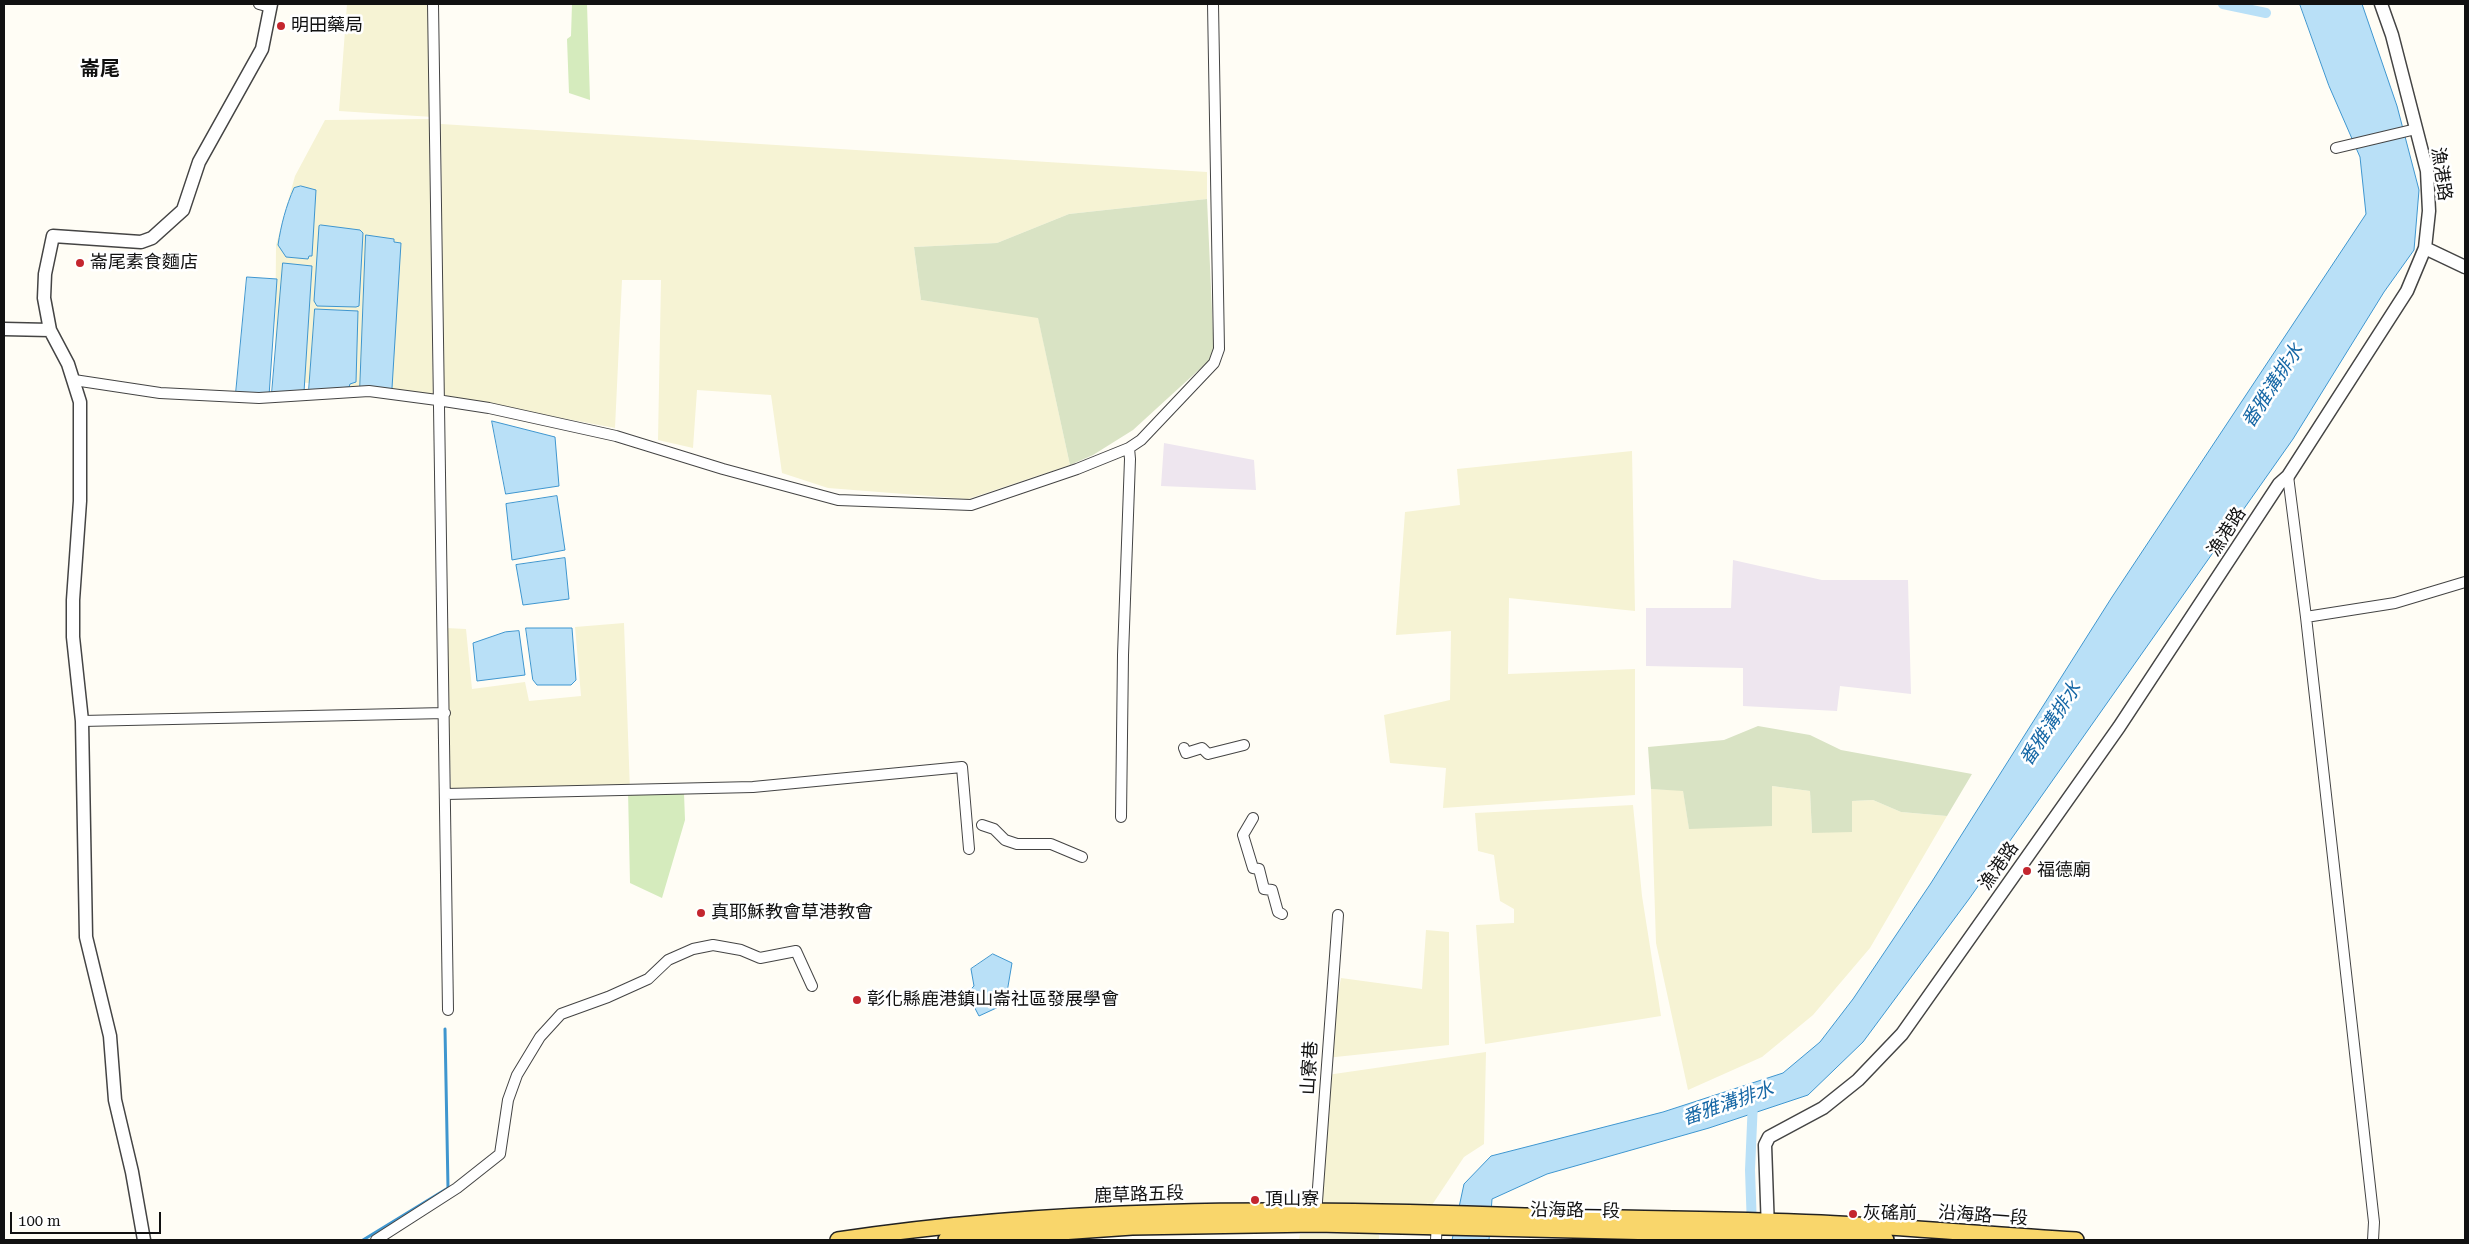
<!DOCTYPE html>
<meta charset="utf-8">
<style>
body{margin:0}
#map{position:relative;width:2469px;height:1244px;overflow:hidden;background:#fffdf5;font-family:"Roboto Serif",serif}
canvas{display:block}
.frame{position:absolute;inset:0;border:5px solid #111;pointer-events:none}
.scale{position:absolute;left:10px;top:1212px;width:151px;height:22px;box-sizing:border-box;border:2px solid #111;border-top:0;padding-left:6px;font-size:15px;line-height:18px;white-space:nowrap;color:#111;-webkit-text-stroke:4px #fff;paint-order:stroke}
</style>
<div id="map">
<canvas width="2469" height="1244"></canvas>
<div class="frame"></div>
<div class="scale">100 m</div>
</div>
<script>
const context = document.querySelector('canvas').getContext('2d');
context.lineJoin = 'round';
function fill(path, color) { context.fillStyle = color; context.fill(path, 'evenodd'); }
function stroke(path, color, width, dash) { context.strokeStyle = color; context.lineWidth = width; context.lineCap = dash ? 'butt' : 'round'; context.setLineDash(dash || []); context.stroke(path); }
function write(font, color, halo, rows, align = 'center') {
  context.font = font + ' "Roboto Serif","Noto Sans TC",serif'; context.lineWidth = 5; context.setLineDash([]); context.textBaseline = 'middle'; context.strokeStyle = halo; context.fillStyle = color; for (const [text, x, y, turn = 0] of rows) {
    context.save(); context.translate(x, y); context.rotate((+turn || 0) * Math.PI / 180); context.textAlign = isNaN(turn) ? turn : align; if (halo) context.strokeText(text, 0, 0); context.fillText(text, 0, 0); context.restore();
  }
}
fill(new Path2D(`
 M1164 443 1254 460 1256 490 1161 486Z
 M1733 560 1822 580H1908L1911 694 1840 686 1837 711 1743 706V668L1646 666V608H1731Z`), '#eee6ef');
fill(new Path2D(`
 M347 4H431L433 117 339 111Z
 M429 119 433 394 275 380 276 245 295 176 325 120Z
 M441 124 1207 172V199L1069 214 997 243 914 247 921 300 1038 317 1070 465 968 499 828 488 782 473 771 395 697 390 693 448 658 440 661 280H622L615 428 444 396Z
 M1632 451 1635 611 1509 598 1508 674 1635 669V795L1443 808 1446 768 1390 763 1384 715 1450 700 1451 631 1396 635 1405 512 1460 505 1457 469Z
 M624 623 630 791 451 792 446 628 466 629 472 689 525 682 529 701 581 696 575 627Z
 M1772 786 1810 791 1812 833 1852 801 1873 800 1901 812 1947 816 1870 948 1813 1015 1762 1057 1688 1090 1656 943 1651 789 1683 790 1689 828Z
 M1633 805 1642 896 1661 1016 1485 1044 1476 925 1514 923V909L1500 901 1494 855 1478 851 1475 813Z
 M1426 930 1449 932V1045L1326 1058 1341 978 1422 989Z
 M1486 1052 1484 1144 1464 1157 1430 1208H1327L1322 1200 1327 1075Z
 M1374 1233 1379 1235V1240H1299L1300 1234Z`), '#f6f3d4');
fill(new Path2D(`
 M572 4H587L590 100 569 93 567 39 571 36Z
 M628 790 684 793 685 820 662 898 630 883Z`), '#d5ebbd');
fill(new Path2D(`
 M1207 199 1214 356 1133 430 1093 455 1070 465 1038 318 921 300 914 247 997 243 1069 214Z
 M1758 726 1810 735 1841 750 1972 774 1947 816 1901 812 1873 800 1852 801V832L1812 833 1810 791 1772 786V826L1689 829 1683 791 1651 789 1648 747 1724 740Z`), '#d9e3c4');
const water = new Path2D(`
 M2300 4H2362L2397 106 2419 190 2414 250 2384 292 2293 439 1969 899 1863 1042 1808 1095 1709 1128 1547 1174 1492 1199 1489 1240H1452L1464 1184 1491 1156 1663 1112 1783 1073 1820 1042 1853 999 1931 883 2112 597 2366 214 2360 157 2329 86Z
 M301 186 316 190 312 256H309L308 259 286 257 278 245C281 225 286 206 294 188Z
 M321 225 360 230 363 233 359 306 356 307 317 306 314 301 319 226Z
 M366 235 394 239V242L401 243 392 388 390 391H360Z
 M283 263 312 266 304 392 272 393Z
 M247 277 277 279 269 396 241 397 236 392Z
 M315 309 358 311 356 382 350 384 349 387 311 391 309 389Z
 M492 421 555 437 559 486 506 494Z
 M557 496 565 550 512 560 506 504Z
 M565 558 569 599 523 605 516 565Z
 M526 628H572L576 680 571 685H537L533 680Z
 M519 631 525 675 477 681 473 643 505 632Z
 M993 954 1012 963 1005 1004 979 1016 967 993 974 986 971 969Z`);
fill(water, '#b9e0f7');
stroke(water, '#3f96cf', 1);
stroke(new Path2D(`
 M363 1240 448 1188 445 1029`), '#3f96cf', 3);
stroke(new Path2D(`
 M2223 4 2266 13
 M1752 1227 1750 1170 1753 1101`), '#b9e0f7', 10);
const minor = new Path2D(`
 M259 4 270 7
 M433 4 448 1010
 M2336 148 2416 129
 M74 380 160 393 259 398 369 391 437 400 489 408 616 436 723 469 838 500 971 505 1077 469 1129 448 1141 440 1214 363 1219 349 1213 4
 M2288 476 2306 617 2374 1222 2373 1240
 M2306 617 2395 603 2465 582
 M82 721 445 713
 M1184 748 1186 753 1202 748 1208 754 1244 745
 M446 794 753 787 962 767 969 849
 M1121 817 1123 655 1130 459 1129 448
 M1253 818 1243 835 1253 868 1259 869 1264 889 1272 890 1278 912 1282 914
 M982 825 994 829 1005 840 1017 844H1051L1082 857
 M1316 1215 1338 915
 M376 1240 457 1188 500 1154 508 1100 517 1075 540 1037 561 1014 608 997 648 979 668 960 693 949 713 945 741 950 760 958 796 951 812 986
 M1436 1240 1437 1222`);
const tertiary = new Path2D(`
 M2425 248 2465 267
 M4 329 50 330
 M1768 1230 1765 1145 1769 1137 1823 1108 1858 1080 1902 1034 2119 727 2279 484 2288 476 2407 291 2425 248 2429 211 2427 171 2392 35 2381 4
 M144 1240 132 1172 115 1100 110 1036 86 937 82 721 73 637V600L80 501V402L68 364 50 330 44 298 45 274 53 236 141 242 152 238 183 210 199 162 262 49 271 4`);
const primary = new Path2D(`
 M838 1240C1055 1207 1278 1208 1497 1215 1605 1219 1713 1218 1821 1223 1906 1227 1991 1235 2076 1240
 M946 1240 1132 1227 1316 1224 1746 1234 1886 1240`);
stroke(minor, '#444', 12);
stroke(tertiary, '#444', 15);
stroke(primary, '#222', 18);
stroke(minor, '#fff', 10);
stroke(tertiary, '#fff', 12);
stroke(primary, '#f9d66b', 15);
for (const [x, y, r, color] of [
 [281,26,5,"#c4262e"],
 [80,263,5,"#c4262e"],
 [2027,871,5,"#c4262e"],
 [701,913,5,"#c4262e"],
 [857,1000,5,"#c4262e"],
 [1255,1200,5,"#c4262e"],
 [1853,1214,5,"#c4262e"]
]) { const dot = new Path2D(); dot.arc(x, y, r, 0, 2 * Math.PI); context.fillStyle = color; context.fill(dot); stroke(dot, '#fff', 2); }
write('18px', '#111', '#fff', [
 ["明田藥局",291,26],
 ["崙尾素食麵店",90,263],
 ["福德廟",2037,871],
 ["真耶穌教會草港教會",711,913],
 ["彰化縣鹿港鎮山崙社區發展學會",867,1000],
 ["頂山寮",1265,1200],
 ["灰磘前",1863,1214]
], 'left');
write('18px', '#111', '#fff', [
 ["漁港路",2441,174,82],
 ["漁港路",2227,532,-57],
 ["漁港路",1999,866,-55],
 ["山寮巷",1310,1068,-87],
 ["鹿草路五段",1139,1195,-2],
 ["沿海路一段",1575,1211,1],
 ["沿海路一段",1983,1216,4]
]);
write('italic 19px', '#1768a6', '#fff', [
 ["番雅溝排水",2273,386,-57],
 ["番雅溝排水",2051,724,-57],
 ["番雅溝排水",1728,1104,-19]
]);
write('bold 20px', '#111', '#fff', [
 ["崙尾",100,69]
]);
</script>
